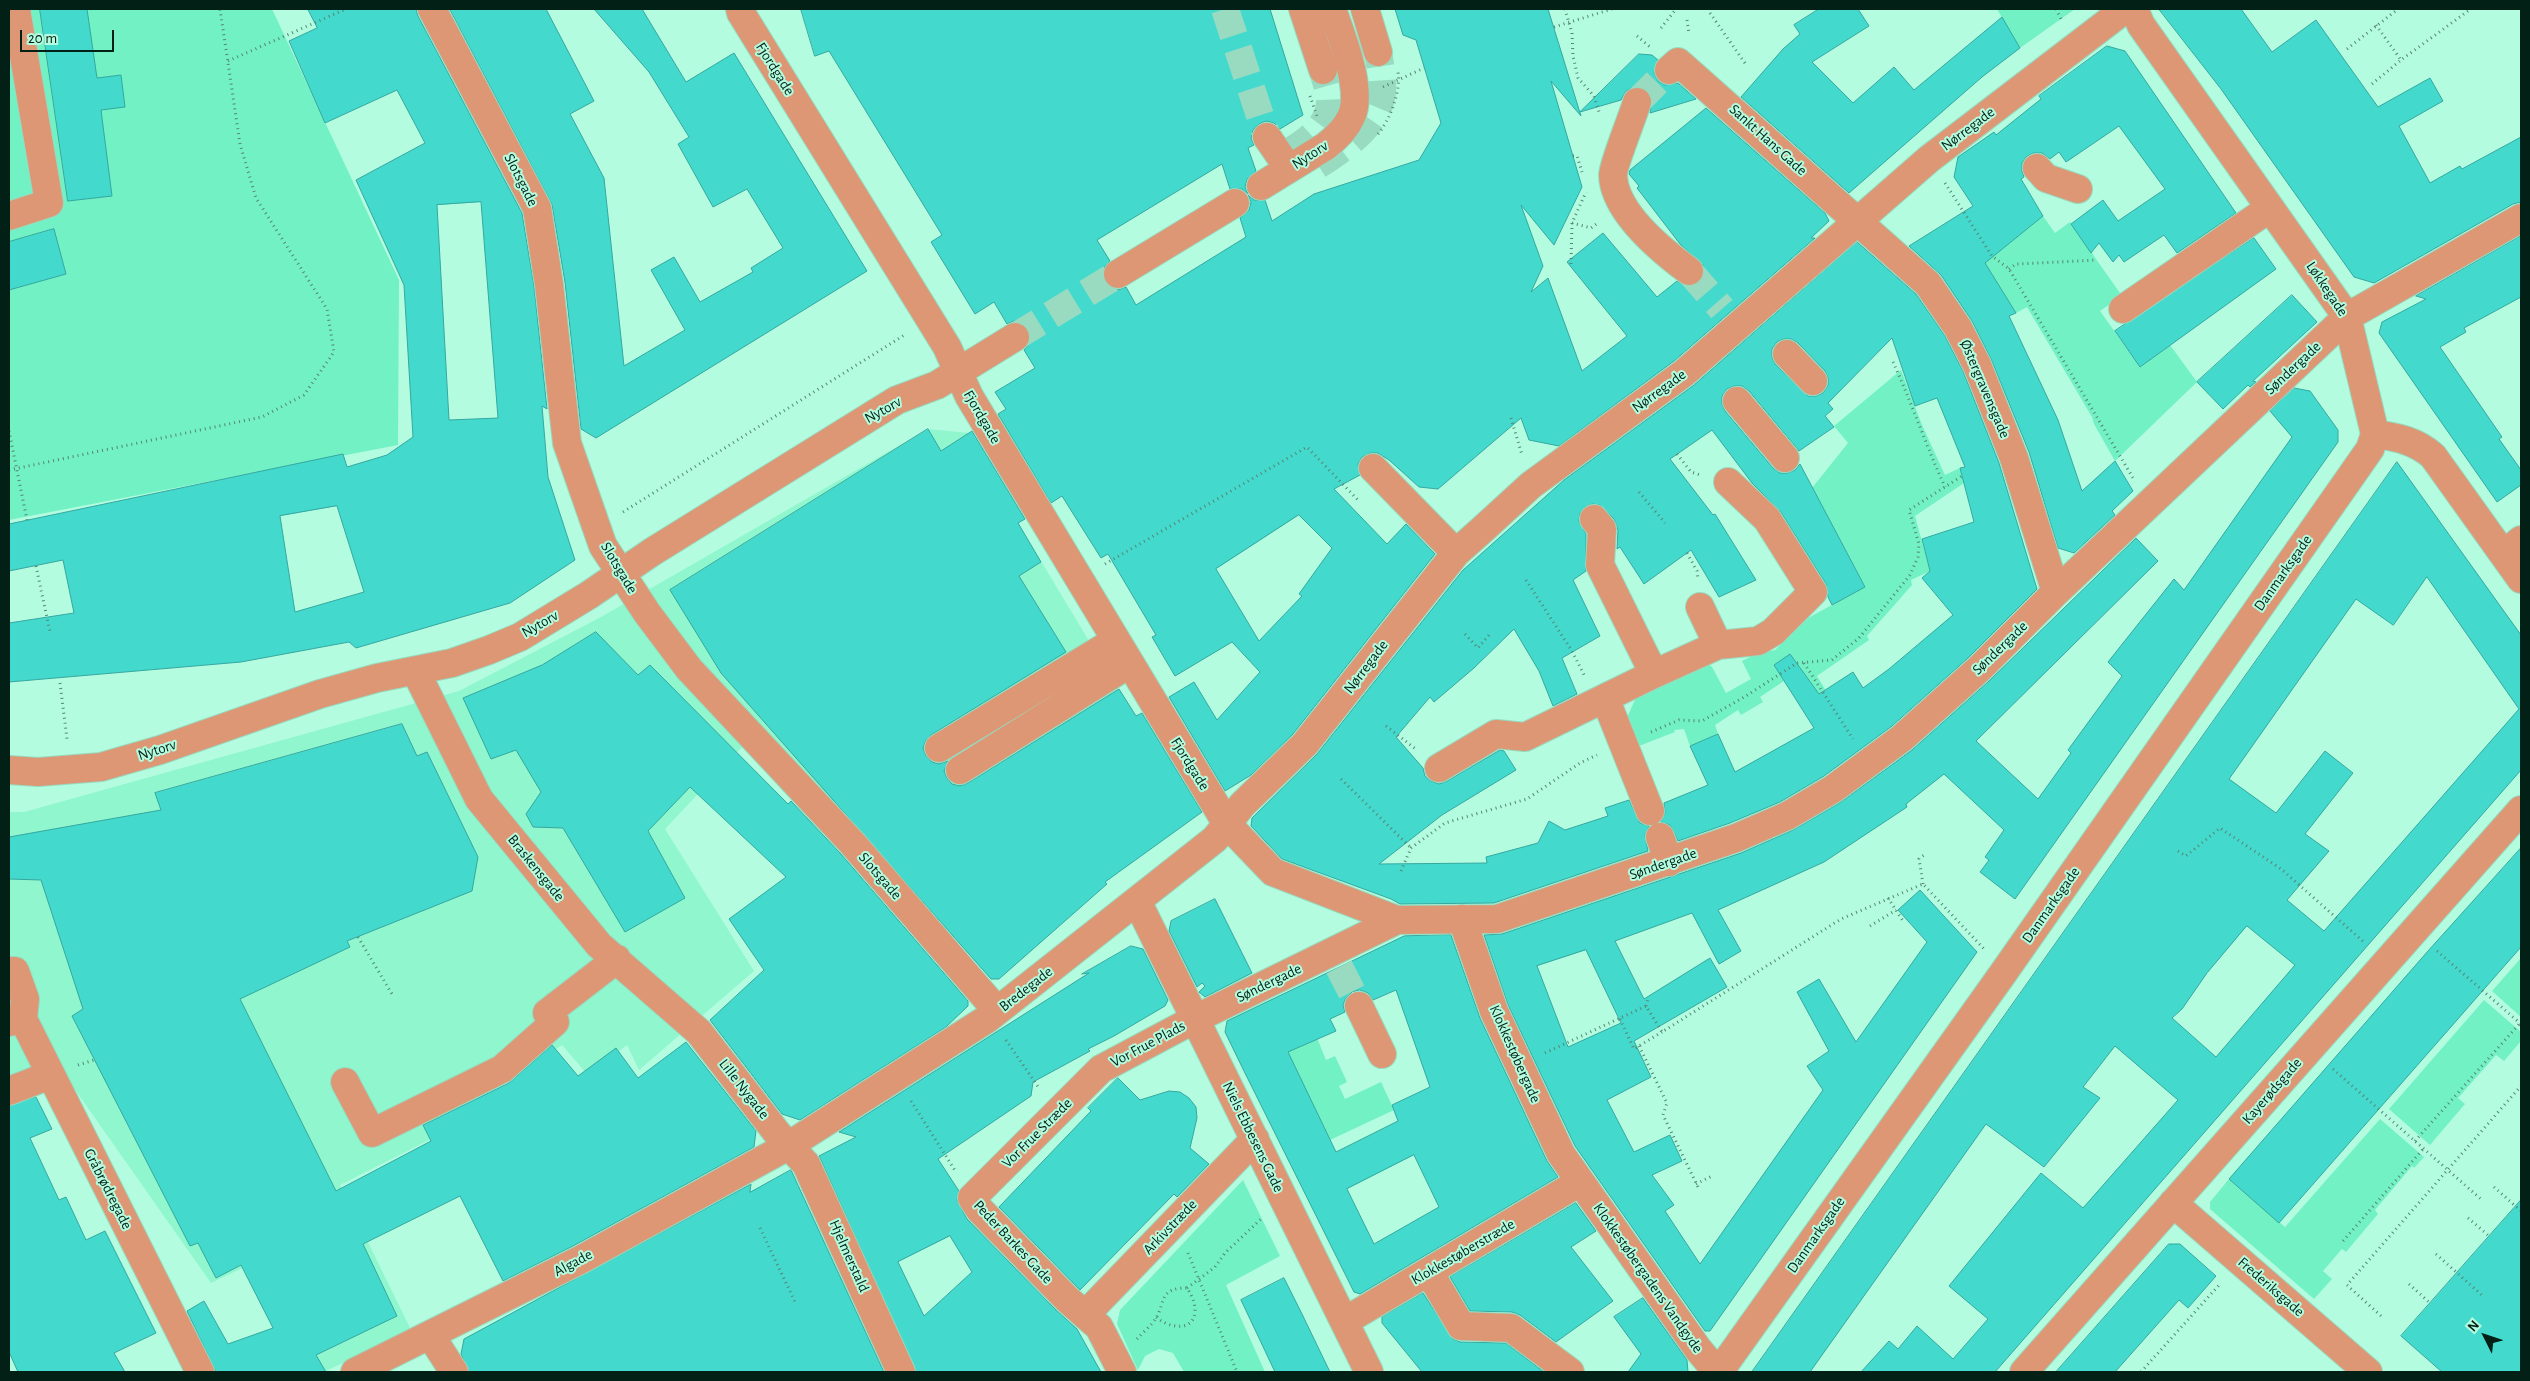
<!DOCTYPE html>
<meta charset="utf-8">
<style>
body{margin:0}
#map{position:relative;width:2530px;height:1381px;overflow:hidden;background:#b4fcdf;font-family:"Alegreya Sans",sans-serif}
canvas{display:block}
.frame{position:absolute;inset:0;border:10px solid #032016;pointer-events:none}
.north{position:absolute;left:2460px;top:1311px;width:50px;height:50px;-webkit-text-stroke:4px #b4fcdf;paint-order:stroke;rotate:311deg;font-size:14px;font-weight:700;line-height:20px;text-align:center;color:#032016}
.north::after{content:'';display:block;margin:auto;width:18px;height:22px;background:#032016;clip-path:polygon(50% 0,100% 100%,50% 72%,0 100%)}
.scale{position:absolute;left:20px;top:30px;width:94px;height:22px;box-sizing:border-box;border:2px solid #032016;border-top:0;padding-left:6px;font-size:15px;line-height:18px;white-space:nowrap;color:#032016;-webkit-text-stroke:4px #b4fcdf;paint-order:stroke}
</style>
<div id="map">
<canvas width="2530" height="1381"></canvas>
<div class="frame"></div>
<div class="north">N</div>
<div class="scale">20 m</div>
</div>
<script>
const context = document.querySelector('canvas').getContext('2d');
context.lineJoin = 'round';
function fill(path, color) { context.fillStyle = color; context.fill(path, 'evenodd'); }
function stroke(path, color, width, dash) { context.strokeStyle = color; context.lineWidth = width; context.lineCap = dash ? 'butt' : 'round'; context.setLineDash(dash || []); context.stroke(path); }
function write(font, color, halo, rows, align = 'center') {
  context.font = font + ' "Alegreya Sans",sans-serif'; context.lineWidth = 4; context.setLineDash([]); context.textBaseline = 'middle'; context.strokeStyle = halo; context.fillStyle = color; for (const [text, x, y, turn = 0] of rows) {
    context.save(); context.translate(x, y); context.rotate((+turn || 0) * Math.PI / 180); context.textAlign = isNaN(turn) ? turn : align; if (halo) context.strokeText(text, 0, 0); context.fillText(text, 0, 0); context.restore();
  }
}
fill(new Path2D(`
 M928 429 969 433 1023 520 1018 523 1118 689 965 790 869 875 745 744 665 829 754 971 639 1070 627 1045 587 1074 562 1045 492 1092 473 1118 340 1185 411 1330 324 1372 265 1257 211 1283 57 1064 9 1083V812H24L459 691 601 617Z`), '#8ff6ce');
fill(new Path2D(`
 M9 9H272L399 280 398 445 9 520Z
 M1997 9H2075L2020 48Z
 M2043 216 2055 233 2070 222 2122 296 2100 311 2140 367 2170 345 2197 382 2115 461 2094 424 2092 417 2027 307 2016 313 1984 262Z
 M1901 370 1922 425 1945 475 1960 468 1964 483 1915 516 1930 571 1911 580 1912 585 1867 636 1869 640 1817 676 1825 689 1820 695 1798 666 1782 677 1784 681 1760 697 1763 702 1741 715 1738 710 1715 725 1718 734 1690 746 1684 729 1674 730 1675 732 1639 746 1627 718 1637 695 1706 662 1712 667 1726 693 1751 679 1742 661 1758 653 1775 650 1808 618 1865 587 1812 488 1848 443 1834 426Z
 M2521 958V1017L2492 991Z
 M2484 1000 2521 1032V1041L2504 1061 2496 1055 2458 1098 2465 1104 2430 1145 2389 1109Z
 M1317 1038 1326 1060 1335 1056 1347 1082 1339 1086 1345 1099 1381 1082 1394 1110 1330 1140 1287 1051Z
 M2380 1119 2424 1157 2414 1168 2412 1166 2375 1210 2378 1214 2346 1252 2342 1249 2323 1271 2332 1279 2314 1299 2210 1209V1202L2229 1179 2285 1227Z
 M1243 1180 1280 1256 1226 1285 1265 1372H1184L1173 1353 1159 1349 1145 1356 1138 1370 1117 1324 1120 1310Z`), '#72f1c4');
const building = new Path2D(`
 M40 9H87L97 78 121 75 125 107 101 110 112 196 68 201Z
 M308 9H416L418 16 522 213 534 286 547 409 542 406 548 477 575 560 510 603 356 648 349 642 241 662 9 682V623L74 613 63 560 9 571V524L343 454 347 467 387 455 413 437 404 285 356 180 425 143 397 90 325 123 289 41 317 28ZM481 202 498 418 449 420 437 205ZM337 506 364 592 295 612 280 516Z
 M450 9H546L594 101 570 114 604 178 624 366 685 330 651 270 674 257 700 302 753 272 751 268 783 248 747 189 713 207 678 144 689 137 649 72 594 9H642L686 82 734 53 867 271 596 438 581 429 565 282 552 205Z
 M801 9H1270L1303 115 1280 129 1274 123 1266 121 1259 124 1253 130 1251 138 1254 145 1248 148 1256 171 1247 179 1245 187 1248 194 1242 189H1230L1222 164 1097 240 1110 261 1105 266 1102 274 1105 282 1110 287 1118 290 1126 287 1136 305 1246 237 1240 218 1249 210 1251 202 1248 195 1254 200H1265L1272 221 1314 194 1419 160 1441 123 1416 40 1403 35 1395 9H1548L1581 116 1551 81 1582 187 1554 245 1521 205 1543 266 1531 292 1548 278 1582 371 1627 336 1567 262 1603 233 1657 297 1677 281 1688 286 1695 285 1702 280 1704 272 1703 265 1680 244 1637 188 1639 186 1629 174 1630 170 1706 108 1825 213 1829 221 1811 238H1815L1674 361 1559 446 1529 440 1521 418 1438 489 1419 487 1389 460 1378 453H1370L1362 457 1358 464 1360 475 1334 489 1387 544 1406 524 1435 554 1293 734 1251 775 1225 791 1169 697 1194 682 1217 720 1260 672 1232 642 1175 676 1152 637 1156 635 1108 554 1101 558 1062 496 1051 503 998 414 1006 409 995 392 1035 368 1024 350 1029 344 1031 336 1029 329 1022 323 1014 321 1007 324 994 302 975 314 931 242 942 235 829 51 815 56ZM1299 515 1332 548 1299 594 1302 596 1259 641 1216 569Z
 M1819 9H1858L1869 26 1812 62 1853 103 1894 67 1914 90 2002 17 2020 48 1982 77 1849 193 1741 97 1783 49 1800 34 1794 25Z
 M2159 9H2241L2272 52 2316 20 2378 107 2430 78 2443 101 2399 126 2430 183 2460 166 2462 169 2521 137V202L2513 204 2374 283 2354 277 2221 89Z
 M2107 46 2125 51 2236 213 2177 253 2164 235 2124 262 2119 255 2113 262 2099 243 2091 253 2071 224 2103 200 2118 221 2165 189 2119 126 2066 162 2059 152 2050 159 2042 153H2033L2026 157 2022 163V171L2024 177 2021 179 2043 216 1985 263 2016 313 2009 316 2058 420 2082 491 2115 461 2133 491 2112 511 2115 515 2074 553 2058 548 2029 452 1991 359 1972 321 1941 275 1909 246 1973 206 1954 177 1958 157 1994 132 1996 135 2041 99 2039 96Z
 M1639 54 1652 55 1658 60 1654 73 1658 81 1665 85 1678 83 1696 99 1650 113 1652 99 1649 92 1642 87H1634L1626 91 1621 100 1580 112Z
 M54 229 66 274 9 290V242Z
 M2521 236V297L2464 328 2466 332 2440 347 2502 437 2499 439 2521 470V485L2497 502 2379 333 2382 322 2426 299 2416 296Z
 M2254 238 2276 269 2140 367 2115 331Z
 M1857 242 1916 294 1945 336 1963 371 1999 463 2037 589 1968 658 1892 726 1824 776 1780 802 1730 823 1678 841 1670 825 1661 822 1665 813 1664 803 1708 785 1690 746 1718 734 1735 772 1814 728 1774 665 1790 654 1819 694 1853 672 1863 688 1889 669 1953 615 1922 578 1930 571 1922 539 1974 522 1960 468 1965 467 1937 398 1915 406 1892 338 1828 403 1833 409 1825 416 1834 427 1799 451 1749 391 1742 386H1734L1727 389 1722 396V404L1725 411 1773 468 1780 473H1788L1795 470 1800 464 1865 587 1832 605 1828 597 1826 584 1780 511 1752 483 1712 430 1670 459 1713 515 1715 514 1756 580 1719 597 1691 550 1644 584 1620 547 1617 549 1618 530 1614 519 1600 505 1592 504 1585 507 1580 513 1579 521 1586 534V571L1573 580 1600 636 1562 658 1577 694 1553 706 1539 671 1514 629 1474 668 1434 702 1430 697 1396 737 1423 768 1425 776 1431 781 1439 784 1447 781 1500 750 1504 751 1516 770 1442 815 1379 864 1487 863 1486 857 1538 843 1549 821 1565 830 1608 816 1605 808 1629 800 1640 823 1649 826 1645 835 1648 851 1494 903 1400 904 1391 899 1282 859 1251 826 1252 818 1317 754 1463 570 1564 480 1694 385ZM1784 339H1791L1798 343 1825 371 1828 378V385L1823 393 1816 396H1808L1775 364 1772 357V349L1777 342Z
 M2292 295 2317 322 2253 381 2256 382 2250 387 2248 385 2223 409 2197 382Z
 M2294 388 2310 391 2338 430V442L2015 899 1980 872 1989 860 1985 857 2004 830 1944 774 1906 804 1907 807 1824 862 1718 910 1741 951 1719 964 1692 913 1615 941 1644 999 1710 958 1727 987 1634 1041 1651 1077 1607 1100 1634 1152 1670 1135 1682 1161 1652 1175 1674 1205 1665 1211 1700 1264 1823 1090 1807 1066 1829 1051 1797 992 1819 979 1856 1042 1927 942 1898 910 1920 890 1977 952 1710 1331H1705L1575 1146 1508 1005 1484 935 1502 934 1741 853 1793 830 1841 802 1912 750 1989 681 2136 538 2158 561 1976 741 2038 799 2071 753 2068 750 2122 676 2108 662 2174 579 2184 590 2292 437 2270 411ZM1586 950 1621 1023 1568 1047 1537 966Z
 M928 429 941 451 972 431 1025 519 1018 523 1041 562 1019 576 1066 652 931 735 926 740 923 748 926 756 932 762 939 764 948 761 944 771 947 778 952 784 960 786 968 783 1119 689 1136 716 1142 713 1202 812 1105 882 1107 884 999 979H991L721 673 670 590Z
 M2397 462 2521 635V770L1995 1372H1861L1889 1341 1898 1349 1917 1326 1953 1359 1988 1319 1949 1286 2041 1173 2083 1208 2178 1100 2115 1046 2083 1087 2100 1098 2044 1167 1986 1124 1810 1372H1752ZM2427 577 2519 709 2324 931 2287 900 2329 851 2305 834 2353 773 2325 751 2276 813 2229 779 2356 599 2393 625ZM2247 926 2295 965 2216 1057 2172 1018 2182 1009 2207 973Z
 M596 632 638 675 650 665 788 804 791 801 841 854 968 1001V1006L946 1027 800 1120 782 1114 710 1020 764 970 729 919 786 877 690 787 648 831 685 898 625 932 563 828 533 827 526 814 541 792 516 750 491 759 463 698 542 665Z
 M402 724 417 756 427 752 478 857 472 891 347 941 350 947 240 999 336 1191 431 1141 423 1125 509 1083 552 1045 578 1076 616 1048 638 1078 686 1042 756 1131 754 1147 573 1246 503 1281 460 1196 363 1244 397 1316 316 1355 326 1372H216L187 1311 204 1301 228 1344 273 1328 241 1265 216 1278 198 1243 190 1246 72 1016 83 1009 41 880 9 879V837L161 810 155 793Z
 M2521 848V947L2279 1223 2229 1179 2428 951Z
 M1215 899 1252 973 1205 997 1199 992 1205 986 1202 983 1197 987 1169 931 1171 921Z
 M1451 935 1480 1018 1547 1161 1558 1177 1360 1294 1354 1292 1243 1069 1225 1032 1227 1021 1404 936ZM1360 990 1368 993 1373 1000 1396 990 1430 1087 1392 1105 1398 1121 1336 1152 1288 1052 1336 1031 1330 1019 1345 1012 1343 1005 1346 998 1352 992ZM1414 1155 1439 1207 1374 1244 1347 1189Z
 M1131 946 1143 949 1168 1000 1165 1006 1114 1036 1088 1049 1090 1051 1033 1082 1031 1096 938 1159 959 1191 957 1200 967 1219 1056 1310 1077 1329 1101 1372H916L819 1156 856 1137 839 1132 1089 973 1082 974ZM950 1236 972 1272 924 1316 898 1262Z
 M1118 1078 1140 1100 1169 1091 1180 1092 1189 1098 1196 1107 1197 1118 1190 1148 1209 1164 1177 1197 1174 1194 1080 1290 999 1207 1091 1111 1088 1108Z
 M36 1097 52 1129 30 1138 59 1200 66 1197 86 1240 105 1231 156 1333 114 1353 125 1372H18L9 1352V1106Z
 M791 1170 884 1372H469L461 1354 464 1339 751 1184 750 1192Z
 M2521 1200V1372H2442L2401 1336Z
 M1576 1203 1596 1231 1571 1247 1613 1301 1556 1342 1520 1315 1512 1312 1470 1311 1450 1277Z
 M2169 1244H2180L2216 1276 2188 1308 2179 1300 2115 1372H2056Z
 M1284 1278 1302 1314 1330 1372H1275L1241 1300Z
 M1423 1293 1453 1339 1460 1342 1506 1343 1544 1372H1422L1382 1323V1317Z
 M1643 1298 1687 1360 1688 1372H1628L1641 1354 1614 1317Z`);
fill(building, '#43d9cd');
stroke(building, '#35a89f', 1);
stroke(new Path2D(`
 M1225 9 1267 137
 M1637 102 1669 70
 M1289 152C1308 141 1330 125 1330 101 1330 91 1325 80 1323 70
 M1318 165C1342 150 1380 124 1382 91 1383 79 1380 65 1378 52
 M1689 271 1722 309
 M1015 337 1118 274
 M1339 967 1359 1006`), '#99dbc1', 28, [28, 14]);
const minor = new Path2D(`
 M432 9 537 208 549 284 567 443 603 546 647 613 689 669 853 844 987 999
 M740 9 741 13 947 347 969 396 1227 824 1273 872 1397 920
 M1303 9 1323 70
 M1365 9 1378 52
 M1669 70 1678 62 1928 284 1958 328 1977 365 2014 458 2056 592
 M1637 102C1633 116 1613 165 1613 175 1614 212 1662 251 1689 271
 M1267 137 1289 169
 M2037 168 2046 178 2078 189
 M1261 186 1326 146C1336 138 1346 129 1351 117 1364 91 1341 35 1332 9
 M9 216 49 203 16 9
 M1118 274 1235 203
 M2123 309 2270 208
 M1787 354 1813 381
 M1737 401 1785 458
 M2375 434C2397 437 2416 441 2433 456L2521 579
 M1373 468 1456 553
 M1594 519 1602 529 1600 565 1654 674
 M2504 554 2521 540
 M1700 607 1718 645
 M416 672 479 799 599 945 699 1032 777 1133 806 1164 901 1372
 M1605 698 1650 811
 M939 748 1115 641
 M1439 768 1496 734 1525 737 1654 674 1718 645 1758 641 1773 632 1813 592 1767 519 1728 482
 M9 770 38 772 101 767 160 750 320 694 377 678 452 663 489 650 520 637 589 595 652 552 897 400 937 385 1015 337
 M960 770 1129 664
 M1660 837 1669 862
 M1137 901 1369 1372
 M1462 919 1494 1011 1561 1154 1698 1349 1717 1372
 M9 971H15L25 999 23 1019
 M1359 1006 1382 1054
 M9 1022 23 1019 200 1372
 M345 1082 372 1133 502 1069 555 1022 547 1013 617 959
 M9 1091 50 1075
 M2173 1203 2368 1372
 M1429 1272 1461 1326 1511 1328 1570 1372
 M1085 1315 1255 1139
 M1345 1321 1580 1182
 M431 1336 454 1372
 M355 1372 580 1260 788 1146 987 1019 1215 839 1242 805 1305 744 1456 553 1483 529 1531 485 1684 373 1929 159 2116 16
 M1122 1372 1099 1327 1067 1299 980 1210 972 1198 1101 1069 1195 1019 1397 920 1497 919 1736 838 1787 816 1833 789 1902 738 1979 669 2056 592 2347 317 2521 218
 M1719 1372 2004 972 2370 449 2375 434 2347 317 2141 25 2134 9
 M2024 1372 2521 810`);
stroke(minor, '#98d9bf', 30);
stroke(new Path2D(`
 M1565 9 1572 33 1573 56 1578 78 1594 96 1600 115
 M2056 9 2061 19
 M1710 13 1747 66
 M1687 20 1689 34
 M2376 25 2401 60 2468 11 2467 9
 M1554 27 1612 9
 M1661 28 1676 9
 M1637 36 1650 47
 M2347 49 2398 9
 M228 61 346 9
 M2372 84 2401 60
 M1383 87 1424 68
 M1310 96 1317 116
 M1378 134C1390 120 1401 91 1398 72
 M1573 156H1577L1582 172
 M1945 183 1992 256 2009 269 2133 478
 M1572 223 1591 228 1599 222
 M1571 264 1572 223 1586 192
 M2009 269 2016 264 2096 260
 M1893 362C1912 403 1926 446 1945 487
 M1511 418 1522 455
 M9 431 27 520
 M1677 454 1691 472 1700 475
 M9 470 262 417 304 395 334 352 327 309 256 198 240 144 220 9
 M1639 492 1665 523
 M623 512 906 334
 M1687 553 1697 571 1698 579
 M1105 564 1307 447 1358 500H1361
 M36 566 50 632
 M1526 580 1572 651 1584 675
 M1465 634 1478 648 1489 635
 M1804 663 1853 739
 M60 683 67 739
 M1386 726 1417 750
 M1651 732 1679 720 1702 721 1746 696 1797 663 1832 660 1859 638 1910 575 1918 557 1919 544 1909 510 1962 476
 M1341 779 1411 848
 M2178 851 2186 856 2220 828 2281 869 2365 943
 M1401 871 1411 848 1445 823 1527 799 1580 763 1597 755
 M1923 884 1919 859 1925 854
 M1888 898 1903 921
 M1870 926 1896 910
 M358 937 392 994
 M2437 951 2521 1024
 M1646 1006 1648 999
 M1620 1019 1634 1049 1662 1032
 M1006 1040 1039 1088
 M1639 1046 1667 1103 1663 1115 1698 1187
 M1545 1053 1646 1006 1662 1032 1841 919 1923 884 1985 950
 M78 1065 94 1060
 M2333 1069 2482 1200
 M911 1101 956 1172
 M2415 1141 2521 1022
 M1696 1184 1712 1176
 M2494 1187 2521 1211
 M2468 1218 2489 1236
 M760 1228 796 1304
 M2343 1241 2424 1148
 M1188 1253 1237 1372
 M2436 1254 2484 1297
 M2409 1284 2430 1303
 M1187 1288 1215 1267 1225 1253 1261 1219
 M2381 1316 2347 1285 2521 1086
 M1137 1339C1143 1332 1152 1325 1156 1318 1166 1301 1159 1288 1187 1288 1191 1294 1195 1302 1195 1310 1195 1333 1168 1328 1156 1317
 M2141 1372 2220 1284`), '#558674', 3, [1, 4]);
stroke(minor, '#dd9774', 28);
write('15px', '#032016', '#b4fcdf', [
 ["Fjordgade",775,69,58],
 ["Nørregade",1968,129,-37],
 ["Sankt Hans Gade",1768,140,42],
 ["Nytorv",1310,155,-33],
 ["Slotsgade",521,180,63],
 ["Løkkegade",2327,289,56],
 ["Søndergade",2293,368,-43],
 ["Østergravensgade",1985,389,67],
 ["Nørregade",1659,391,-36],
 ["Nytorv",883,410,-29],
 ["Fjordgade",982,417,60],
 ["Slotsgade",619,568,59],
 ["Danmarksgade",2283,573,-55],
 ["Nytorv",540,624,-30],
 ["Søndergade",2000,648,-44],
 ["Nørregade",1366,667,-53],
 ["Nytorv",157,750,-18],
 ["Fjordgade",1190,764,58],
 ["Søndergade",1663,864,-19],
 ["Braskensgade",536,868,51],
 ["Slotsgade",880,876,49],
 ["Danmarksgade",2051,905,-55],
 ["Søndergade",1269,983,-26],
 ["Bredegade",1026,989,-38],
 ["Vor Frue Plads",1148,1044,-28],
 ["Klokkestøbergade",1515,1054,66],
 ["Lille Nygade",744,1089,52],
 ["Kayerødsgade",2272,1091,-49],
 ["Vor Frue Stræde",1037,1133,-45],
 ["Niels Ebbesens Gade",1253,1137,64],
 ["Gråbrødregade",108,1189,63],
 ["Arkivstræde",1170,1227,-46],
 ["Danmarksgade",1816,1235,-55],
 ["Peder Barkes Gade",1013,1242,47],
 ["Klokkestøberstræde",1463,1252,-30],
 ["Hjelmerstald",849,1256,66],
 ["Algade",573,1263,-28],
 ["Klokkestøbergadens Vandgyde",1648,1278,55],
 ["Frederiksgade",2271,1287,41]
]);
</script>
